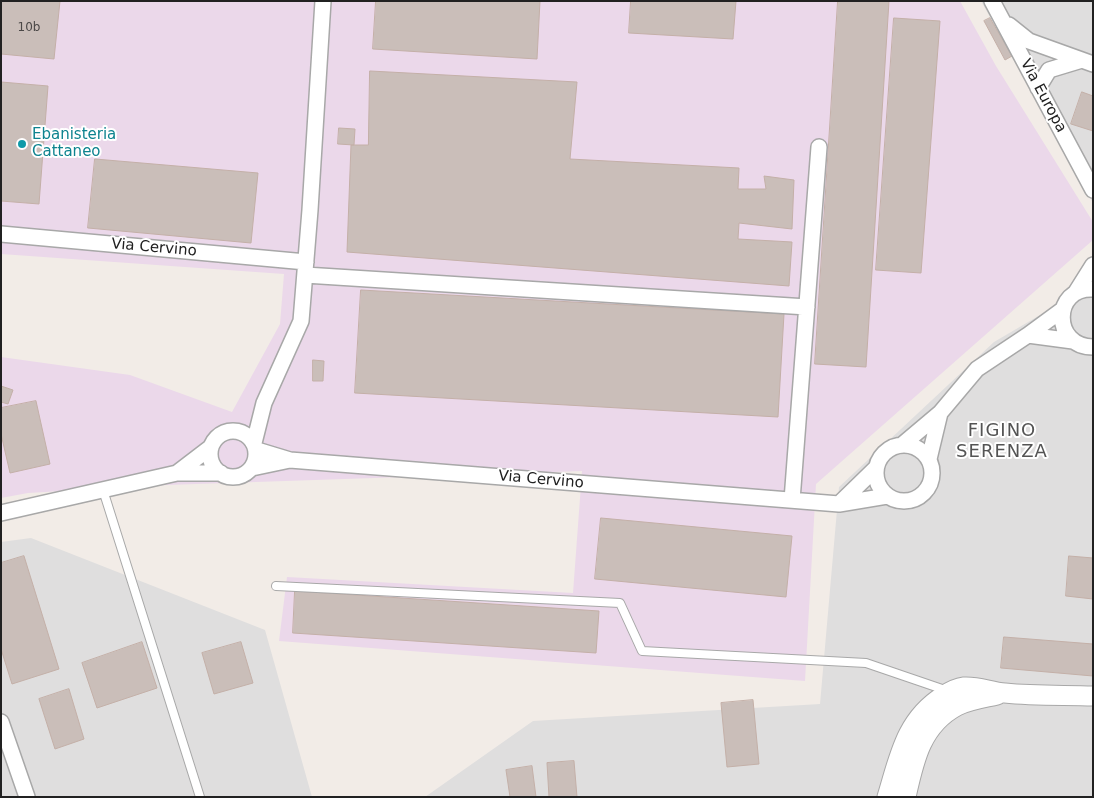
<!DOCTYPE html>
<style>
body{margin:0}
#map{position:relative;width:1094px;height:798px;overflow:hidden;background:#f2ece7;font-family:"DejaVu Sans",sans-serif}
canvas{display:block}
.frame{position:absolute;inset:0;border:2px solid #212121;pointer-events:none}
</style>
<div id="map">
<canvas width="1094" height="798"></canvas>
<div class="frame"></div>
</div>
<script>
const context = document.querySelector('canvas').getContext('2d');
context.lineJoin = 'round';
function fill(path, color) { context.fillStyle = color; context.fill(path, 'evenodd'); }
function stroke(path, color, width, dash) { context.strokeStyle = color; context.lineWidth = width; context.lineCap = dash ? 'butt' : 'round'; context.setLineDash(dash || []); context.stroke(path); }
function write(font, color, halo, rows, align = 'center') {
  context.font = font + ' "DejaVu Sans",sans-serif'; context.lineWidth = 4; context.setLineDash([]); context.textBaseline = 'middle'; context.strokeStyle = halo; context.fillStyle = color; for (const [text, x, y, turn = 0] of rows) {
    context.save(); context.translate(x, y); context.rotate((+turn || 0) * Math.PI / 180); context.textAlign = isNaN(turn) ? turn : align; if (halo) context.strokeText(text, 0, 0); context.fillText(text, 0, 0); context.restore();
  }
}
fill(new Path2D(`
 M981 1H1093V203L1012 56Z
 M1093 284V797H425L533 721 820 704 839 487 994 342Z
 M31 538 265 630 312 797H1V542Z`), '#dfdede');
fill(new Path2D(`
 M1 1H960L996 66 1093 222V240L816 484 805 681 279 641 287 577 573 593 582 471 167 485 28 493 1 498V357L130 375 232 412 280 324 284 274 1 254Z`), '#ebd8ea');
const building = new Path2D(`
 M1 1H60L54 59 1 54Z
 M376 1H540L537 59 373 49Z
 M631 1H736L733 39 629 33Z
 M838 1H889L866 367 815 364Z
 M894 18 940 21 921 273 876 270Z
 M990 18 1012 56 1005 60 984 21Z
 M370 71 577 82 570 159 739 168 738 189H766L764 176 794 180 792 229 739 223 738 239 792 242 789 286 347 252 351 145H368Z
 M1 82 48 86 39 204 1 201Z
 M1082 92 1093 96V131L1071 124Z
 M339 128 355 129 354 145 338 144Z
 M95 159 258 173 251 243 88 228Z
 M361 290 784 314 778 417 355 393Z
 M313 360 324 361 323 381H313Z
 M1 386 13 390 8 404 1 402Z
 M36 401 50 464 10 473 1 434V408Z
 M601 518 792 536 786 597 595 579Z
 M24 556 59 669 12 684 1 649V563Z
 M1069 556 1093 558V599L1066 596Z
 M295 591 599 611 596 653 293 633Z
 M1004 637 1093 644V676L1001 668Z
 M142 642 157 688 97 708 82 663Z
 M241 642 253 683 214 694 202 653Z
 M69 689 84 739 55 749 39 699Z
 M753 700 759 764 727 767 721 703Z
 M574 761 577 797H549L547 763Z
 M532 766 536 797H510L506 770Z`);
fill(building, '#cabeb9');
stroke(building, '#c4b0a8', 1);
const service = new Path2D(`
 M103 490 200 797
 M276 586 620 603 642 651 866 663 948 691`);
const minor = new Path2D(`
 M992 1 1093 190
 M1009 25 1029 41 1093 64
 M1038 88 1049 70 1082 60
 M1 234 306 262
 M305 275 807 307
 M1093 289C1052 287 1052 347 1093 347
 M1076 292 1093 265
 M1028 335 1062 310
 M210 454a23 23 0 1 1 46 0a23 23 0 1 1-46 0Z
 M254 443 264 403 301 321 310 210 323 1
 M876 473a28 28 0 1 1 56 0a28 28 0 1 1-56 0Z
 M902 445 940 413 977 369 1028 335 1073 341
 M211 447 177 473H221
 M929 459 940 413
 M290 460 839 504 887 496
 M252 468 290 460 257 450
 M792 500 819 147
 M839 504 876 468
 M1 513 177 473
 M1 722 27 797`);
const tertiary = new Path2D(`
 M887 797C899 758 905 720 943 696 949 692 956 688 964 687 978 686 991 692 1005 693 1034 696 1064 695 1093 696
 M906 797C914 761 921 725 957 706 969 700 984 698 997 695`);
stroke(service, '#a8a8a8', 10);
stroke(minor, '#a8a8a8', 18);
stroke(tertiary, '#a8a8a8', 21);
stroke(service, '#fff', 8);
stroke(minor, '#fff', 15);
stroke(tertiary, '#fff', 19);
for (const [x, y, r, color] of [
 [22,144,5,"#0f9aa8"]
]) { const dot = new Path2D(); dot.arc(x, y, r, 0, 2 * Math.PI); context.fillStyle = color; context.fill(dot); stroke(dot, '#fff', 2); }
write('12px', '#4b4847', null, [
 ["10b",29,28]
]);
write('15px', '#212121', '#fff', [
 ["Via Europa",1043,96,62],
 ["Via Cervino",154,248,5],
 ["Via Cervino",541,480,5]
]);
write('15px', '#0d838f', '#fff', [
 ["Ebanisteria",32,135],
 ["Cattaneo",32,152]
], 'left');
context.letterSpacing = '1px';
write('18px', '#545454', '#fff', [
 ["FIGINO",1002,431],
 ["SERENZA",1002,452]
]);
context.letterSpacing = '0px';
</script>
